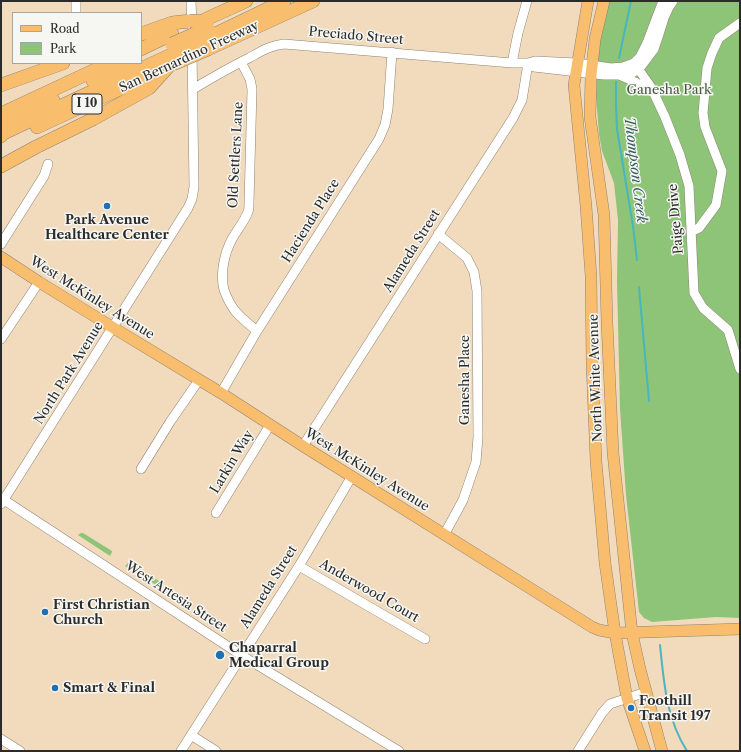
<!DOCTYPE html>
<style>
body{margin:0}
#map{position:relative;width:741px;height:752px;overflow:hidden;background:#f2dbbc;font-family:"Libre Caslon Text",serif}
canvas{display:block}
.frame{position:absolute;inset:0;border:2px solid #2b2b2b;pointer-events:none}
.legend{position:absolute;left:12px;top:12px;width:130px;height:52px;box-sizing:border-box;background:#f6f6f2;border:1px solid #a5a5a2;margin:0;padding:5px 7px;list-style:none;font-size:12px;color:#2b2b2b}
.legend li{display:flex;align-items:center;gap:8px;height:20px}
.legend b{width:20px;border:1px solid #a5a5a2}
</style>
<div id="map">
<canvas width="741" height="752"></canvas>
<div class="frame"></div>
<ul class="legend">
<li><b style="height:5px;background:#f9be6d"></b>Road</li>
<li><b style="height:11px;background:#8dc477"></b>Park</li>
</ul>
</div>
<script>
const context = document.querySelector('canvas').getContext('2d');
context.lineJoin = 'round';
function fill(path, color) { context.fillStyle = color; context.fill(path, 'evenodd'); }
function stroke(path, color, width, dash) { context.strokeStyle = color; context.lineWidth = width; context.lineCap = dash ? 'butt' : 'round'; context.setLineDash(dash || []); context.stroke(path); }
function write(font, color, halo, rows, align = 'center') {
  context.font = font + ' "Libre Caslon Text",serif'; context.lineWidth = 3; context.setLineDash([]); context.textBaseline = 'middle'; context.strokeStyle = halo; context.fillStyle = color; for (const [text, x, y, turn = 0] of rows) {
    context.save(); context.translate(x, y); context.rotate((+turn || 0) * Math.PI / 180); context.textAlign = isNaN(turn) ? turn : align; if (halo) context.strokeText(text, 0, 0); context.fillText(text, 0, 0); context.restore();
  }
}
fill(new Path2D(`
 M609 1H740V618L716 617 652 622 644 618 639 612 626 495 620 409 617 281 618 220 614 183 602 151 599 134 596 96 598 55 601 35Z
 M81 533H83L112 551V552L110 556 78 535Z
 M128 563H130L159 581 160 582 158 586 125 566Z`), '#8dc477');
stroke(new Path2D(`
 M619 58 631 1
 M616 82V105L617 129 633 226 637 260
 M639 287 649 401
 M660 645C664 683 666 718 687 751`), '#47b6be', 2);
const minor = new Path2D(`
 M76 1V13
 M191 1 192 26
 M241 62 250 79 252 89 249 203C249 206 249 210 248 212 244 222 237 230 232 239 224 254 220 274 224 290 227 298 231 306 236 312 242 319 250 325 257 331
 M512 63 518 33 527 1
 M528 63 534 67 604 75H621L632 73 639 69 654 49 660 31 664 18 669 7 673 1
 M634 63 651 87 665 117 680 155 689 186 694 293 703 308 728 330 740 369
 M619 75 635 82 654 93
 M193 89C212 78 230 67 249 58 260 52 271 45 284 44L512 63H528L535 61 577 63 611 68 623 67 634 63 640 57 647 43 663 1
 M691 231 695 230 699 228 716 205 722 171 705 127 703 113 707 68 712 53 719 38 740 23
 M438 234 467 258 474 272 477 291 478 437 476 462 463 500 444 535
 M1 244 44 176 48 164
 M1 339 39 282
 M221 393 257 331 379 139 385 125 388 109 392 52
 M303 446 513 118 522 100 525 82 528 63
 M141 469 170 422 199 380
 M1 498 241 655 399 751
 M1 504 188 208 192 199 194 187 192 50
 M216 513 270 425
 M299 566 425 639
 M191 735 216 751
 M1 739 20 751
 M181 751 299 566 352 476
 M578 751 602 713 610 704 646 692`);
const major = new Path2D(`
 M588 1 574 85 586 206 591 276 592 365 596 461 605 563 615 633 627 698 645 751
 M604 1 595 39 591 75 590 117 604 215 607 322 613 453 632 633 640 669 662 751
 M1 257 39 282 112 327 221 393 303 446 592 627 599 630 615 633 740 629`);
const highway = new Path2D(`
 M202 21 246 1
 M141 34 172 23 190 21
 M207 38 284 1
 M141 49 172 34
 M208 49 313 1
 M93 81 131 63
 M1 85 63 63
 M1 114 110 63
 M1 124 53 100
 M37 127 163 69
 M1 136 2 134 78 98 173 54
 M1 166 36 147 93 119 149 88 168 67`);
stroke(minor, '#8e8374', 10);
stroke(major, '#8e8374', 12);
stroke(highway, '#8e8374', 14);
stroke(minor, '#fff', 9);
stroke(major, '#f9be6d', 11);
stroke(highway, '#f9be6d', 13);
const highwayBridge = new Path2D(`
 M190 21H202
 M172 44 208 28
 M173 54 207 38
 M173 64 208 49`);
stroke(highwayBridge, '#8e8374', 14, []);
stroke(highwayBridge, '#f9be6d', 13);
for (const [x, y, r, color] of [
 [107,206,4,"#1f6fb2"],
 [45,612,4,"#1f6fb2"],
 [220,655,5,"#1f6fb2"],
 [55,688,4,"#1f6fb2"],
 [631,708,4,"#1f6fb2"]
]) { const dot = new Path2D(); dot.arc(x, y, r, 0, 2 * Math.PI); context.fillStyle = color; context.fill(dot); stroke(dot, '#f6f6f2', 1.5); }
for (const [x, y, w] of [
 [87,104,30]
]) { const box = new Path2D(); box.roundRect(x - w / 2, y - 10, w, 20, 3); context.fillStyle = '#f6f6f2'; context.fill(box); stroke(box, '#2b2b2b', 1); }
write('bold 12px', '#2b2b2b', null, [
 ["I 10",87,104]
]);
write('13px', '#2b2b2b', '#f6f6f2', [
 ["Preciado Street",356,36,5],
 ["San Bernardino Freeway",189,57,-25],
 ["Old Settlers Lane",236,155,-87],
 ["Paige Drive",676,219,-95],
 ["Hacienda Place",311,221,-58],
 ["Alameda Street",412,251,-58],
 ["West McKinley Avenue",92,298,32],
 ["North Park Avenue",69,373,-58],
 ["North White Avenue",596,378,-92],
 ["Ganesha Place",465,380,-90],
 ["Larkin Way",232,462,-59],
 ["West McKinley Avenue",367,470,32],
 ["Alameda Street",269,587,-58],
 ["Anderwood Court",369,591,30],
 ["West Artesia Street",176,597,33]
]);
write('13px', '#485942', '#f6f6f2', [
 ["Ganesha Park",669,90]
]);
write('bold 13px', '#2b2b2b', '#f6f6f2', [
 ["Park Avenue",107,220,"center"],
 ["Healthcare Center",107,235,"center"],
 ["First Christian",53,605],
 ["Church",53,620],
 ["Chaparral",229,648],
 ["Medical Group",229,663],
 ["Smart & Final",63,688],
 ["Foothill",639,701],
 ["Transit 197",639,716]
], 'left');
write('italic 14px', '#355c5e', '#f6f6f2', [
 ["Thompson Creek",635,170,83]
]);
</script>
